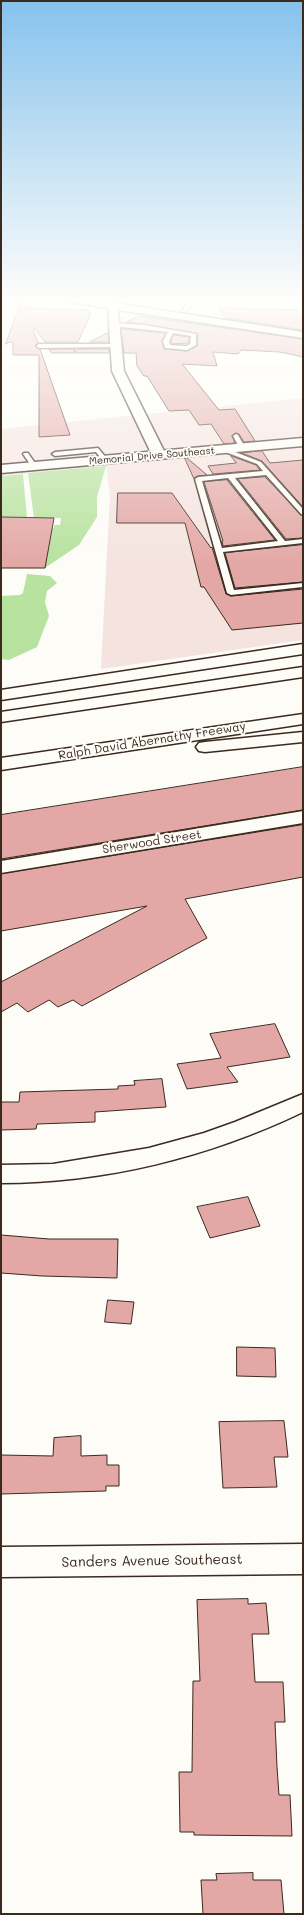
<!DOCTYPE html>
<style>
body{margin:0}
#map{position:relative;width:304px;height:1915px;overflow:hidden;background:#fdfcf7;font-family:Mali,sans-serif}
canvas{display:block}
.frame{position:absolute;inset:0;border:2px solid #3b2a1e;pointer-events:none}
</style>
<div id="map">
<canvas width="304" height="1915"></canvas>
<div class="frame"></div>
</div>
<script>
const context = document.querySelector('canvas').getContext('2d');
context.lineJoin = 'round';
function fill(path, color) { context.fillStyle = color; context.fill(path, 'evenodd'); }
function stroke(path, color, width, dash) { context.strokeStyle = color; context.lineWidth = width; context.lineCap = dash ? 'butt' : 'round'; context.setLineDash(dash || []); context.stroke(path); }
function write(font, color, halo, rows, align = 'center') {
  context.font = font + ' Mali,sans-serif'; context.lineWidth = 4; context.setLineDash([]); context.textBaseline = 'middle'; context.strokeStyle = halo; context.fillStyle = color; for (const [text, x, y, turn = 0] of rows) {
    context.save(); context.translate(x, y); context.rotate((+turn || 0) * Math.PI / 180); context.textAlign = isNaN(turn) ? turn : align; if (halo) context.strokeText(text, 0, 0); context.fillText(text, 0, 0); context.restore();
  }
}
fill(new Path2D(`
 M303 398V640L101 669 110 495 106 466 1 476V429Z`), '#f5e3df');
fill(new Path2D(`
 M106 466 97 497V517L79 545 45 568 52 528H54V525H60L61 518H34L28 473Z
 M23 474 27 518 1 517V476Z
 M27 574 50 576 57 583 47 591 45 602 49 616 37 647 9 660 1 659V596L20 595 23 593Z`), '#b7e29f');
const building = new Path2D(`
 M22 299 26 308 89 310 88 313H91L78 342H45L35 329 33 330 38 343 35 346 40 349 70 435 39 437V355H13V343L10 342 6 344Z
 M219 308 303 310V330L225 318Z
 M139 316 303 339V357L280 352 241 350 238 354 213 352 217 366 182 364 219 410 235 409 255 441 244 442 239 434 235 433 232 436 235 443 224 444 211 424 199 425 189 410 169 411 147 376H144L137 366 136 353H124L121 329 166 333 162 341 164 349 187 351 197 346 198 334 144 324 127 322Z
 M108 333 109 342H90Z
 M174 335 189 337V343L171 344Z
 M49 349H75L74 352 79 349H109V353H52Z
 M262 451 270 463 303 460V507L262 461 242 453Z
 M231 456 256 465 260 470 213 474 208 466 236 463Z
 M185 458H187L207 475 198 476 194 478Z
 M265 477 303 516V538L286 539 238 479Z
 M227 480 275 540 223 546 222 541H223L204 482Z
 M118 493H172L211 548 212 547 226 594 231 596 303 589V623L232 630 204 587H201L185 523H117Z
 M1 517 54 518 45 568H1Z
 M303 545V582L235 588 225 553Z
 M303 767V810L1 859V815Z
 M303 825V877L185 899 207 938 82 1006 73 1000 58 1007 49 1000 28 1012 17 1003 1 1012V982L147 906 1 931V874Z
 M275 1024 290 1057 227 1067 238 1082 187 1089 177 1064 221 1058 210 1034Z
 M162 1079 166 1107 95 1112V1122L37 1124 36 1129 1 1130V1102H19L20 1092 118 1089V1086L135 1085 134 1081Z
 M248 1197 260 1226 210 1238 197 1207Z
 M1 1235 49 1239H118L117 1278 42 1276 1 1273Z
 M108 1300 134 1302 131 1324 105 1322Z
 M237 1347 275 1348 276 1377 237 1376Z
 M284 1421 288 1457H274L277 1487 223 1488 219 1422Z
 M81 1436V1456L107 1455V1465H119V1486H106V1491L1 1494V1455L53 1456 54 1438Z
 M248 1599V1604L266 1603 269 1634H252L255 1682H283L285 1722H275L277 1767 279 1795H290L292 1836 194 1835V1832H180L179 1772H192L193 1681H200L197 1600Z
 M253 1873V1880H281L284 1914H203L201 1880H217L216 1874Z`);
fill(building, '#e3a8a6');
stroke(building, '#3b2a1e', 1);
const lane = new Path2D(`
 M187 297H191L193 304 185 312H181L187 304Z
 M114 323 144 325 196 334V345L187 350 165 348 163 341 168 332 112 326ZM173 333 191 336 190 344 186 346 170 345 169 341Z
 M116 344 118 347 39 348 36 346 39 344Z
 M236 434 238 435 245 447 244 448 239 447 233 436Z
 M222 447 261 462 303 509V515L301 514 266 475 235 478 285 541 303 539V543L223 552 234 590 303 583V587L231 595 227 593 195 479 198 477 263 471 257 464 220 450V448ZM228 478 278 541 222 548 202 481Z
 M98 448 107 459V461H103L96 452 55 456 52 454 55 452Z
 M24 453H28L37 466 36 467H32L23 454Z`);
const street = new Path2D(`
 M52 297H76L303 332V338L118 310 124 371 166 455 159 459 152 455 112 371 108 308 57 300Z
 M303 811V823L1 873V861Z
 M303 1094V1112C209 1157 105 1183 1 1183V1165L53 1164 149 1148 204 1133 235 1122Z
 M303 1544V1574L1 1577V1547Z`);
const primary = new Path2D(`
 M303 438V446L1 473V465Z`);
const highway = new Path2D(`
 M303 644V654L1 700V690Z
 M303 667V677L1 722V712Z
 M303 714V724L1 770V758Z
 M303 732V742L205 752 199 751 196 747 199 743 205 742Z`);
stroke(lane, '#3b2a1e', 3);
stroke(street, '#3b2a1e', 3);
stroke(primary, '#3b2a1e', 3);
stroke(highway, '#3b2a1e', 3);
fill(lane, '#fdfcf7');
fill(street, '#fdfcf7');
fill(primary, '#fdfcf7');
fill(highway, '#fdfcf7');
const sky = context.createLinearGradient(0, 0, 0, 565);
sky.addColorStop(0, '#86c2ed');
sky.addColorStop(0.53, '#fefefb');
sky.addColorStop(1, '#fefefb00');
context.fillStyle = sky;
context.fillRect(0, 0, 304, 565);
write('10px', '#3b2a1e', '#fdfcf7', [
 ["Memorial Drive Southeast",152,456,-5]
]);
write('12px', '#3b2a1e', '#fdfcf7', [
 ["Ralph David Abernathy Freeway",152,741,-9],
 ["Sherwood Street",152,842,-9]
]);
write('14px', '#3b2a1e', '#fdfcf7', [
 ["Sanders Avenue Southeast",152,1561,-1]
]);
</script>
